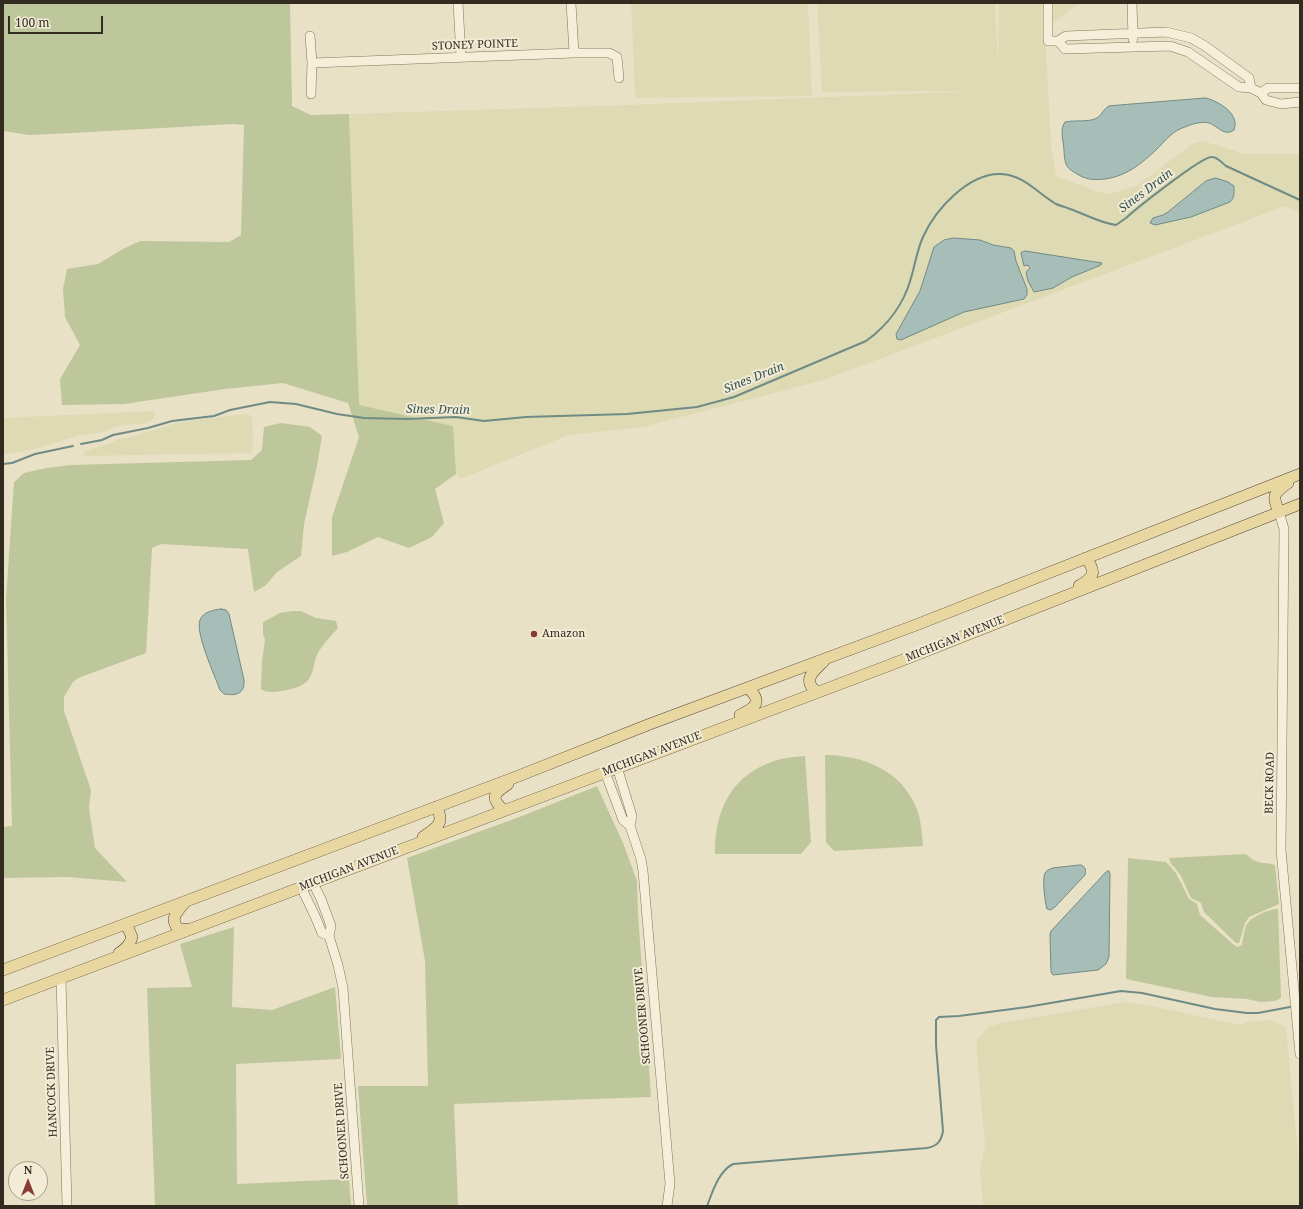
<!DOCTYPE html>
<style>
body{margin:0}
#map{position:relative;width:1303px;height:1209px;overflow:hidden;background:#e9e1c6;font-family:"Noto Serif",serif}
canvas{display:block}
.frame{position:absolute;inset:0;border:4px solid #342b20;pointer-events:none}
.north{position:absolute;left:8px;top:1161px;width:40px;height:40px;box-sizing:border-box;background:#f2ebd5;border:1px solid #a69e8d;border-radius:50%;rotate:0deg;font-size:11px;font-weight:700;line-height:16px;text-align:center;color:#342b20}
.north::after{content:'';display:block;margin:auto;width:14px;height:18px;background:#8b3934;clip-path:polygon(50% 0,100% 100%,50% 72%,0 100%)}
.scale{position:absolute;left:8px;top:16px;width:95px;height:18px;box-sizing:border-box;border:2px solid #342b20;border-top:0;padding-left:5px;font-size:12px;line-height:14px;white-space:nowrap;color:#342b20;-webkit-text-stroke:3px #f2ebd5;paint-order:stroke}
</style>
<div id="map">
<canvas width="1303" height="1209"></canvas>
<div class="frame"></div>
<div class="north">N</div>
<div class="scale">100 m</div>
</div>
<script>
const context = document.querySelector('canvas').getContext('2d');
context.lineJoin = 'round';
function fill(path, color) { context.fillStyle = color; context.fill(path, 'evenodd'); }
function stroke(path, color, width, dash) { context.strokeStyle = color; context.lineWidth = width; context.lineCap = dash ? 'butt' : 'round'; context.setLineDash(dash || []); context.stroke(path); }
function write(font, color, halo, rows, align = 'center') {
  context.font = font + ' "Noto Serif",serif'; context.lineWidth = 4; context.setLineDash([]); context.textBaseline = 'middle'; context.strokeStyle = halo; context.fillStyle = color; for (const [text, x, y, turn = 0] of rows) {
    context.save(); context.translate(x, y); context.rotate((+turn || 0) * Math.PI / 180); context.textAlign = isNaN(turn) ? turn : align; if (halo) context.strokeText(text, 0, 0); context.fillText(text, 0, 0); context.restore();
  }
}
fill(new Path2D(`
 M631 3H808L812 96 637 98 635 96Z
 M817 3H995L998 64 999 3H1079L1045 29 1051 144 1056 176 1093 190 1109 194 1138 185 1192 144 1203 141 1245 154H1300V213L1285 206 824 380 643 427 569 435 460 479 456 474 453 426 359 405 349 114 626 105 978 91 823 92 822 90Z
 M155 411 154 418 147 423 118 426 98 433 81 435 34 449 3 455V418Z
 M245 414 250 415 252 417 253 443 252 453 83 456 85 451 113 442 118 439 131 437 180 422Z
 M1124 1002 1151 1006 1240 1025 1248 1022 1269 1020 1286 1027 1300 1177V1206H983L980 1170 985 1145 977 1055V1040L988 1027 1001 1023Z`), '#dedab4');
fill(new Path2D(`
 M3 3H290L292 106 311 115 349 114 359 405 453 426 456 474 435 489 444 523 432 537 409 548 378 537 347 552 332 556V517L359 437 348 403 283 383 225 389 124 404 62 405 60 379 80 345 65 317 63 289 67 269 98 264 123 249 140 241 229 242 241 235 244 125 233 124 73 133 29 135 3 131Z
 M281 423 310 427 322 436 317 466 304 524 301 556 277 572 265 586 254 592 248 549 161 544 152 548 146 653 78 678 73 682 64 697V711L91 790 89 808 95 848 127 882 67 877 3 878V827L12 826 6 599 14 482 24 473 46 468 71 465 251 460 262 450 264 427Z
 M292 611H301L316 618 336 621 338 628C332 635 321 646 317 655 313 664 314 676 305 683 298 689 268 696 261 689L262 661 265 640 263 633V622L280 613Z
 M825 755C862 755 901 770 916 807 921 819 922 833 923 846L834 851 826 842Z
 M805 756 811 842 801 854H715C714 815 729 778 769 763 781 758 793 757 805 756Z
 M597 786 623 843 637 881 638 914 651 1097 454 1104 458 1206H367L358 1086H428L425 961 407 858 522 816Z
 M1246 854C1258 866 1262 861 1275 865L1279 904 1249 917 1245 923 1239 943H1236L1204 912 1201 903 1191 898 1181 876 1175 868 1171 864 1169 858Z
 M1128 858 1166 862 1176 873 1189 899 1197 904 1200 915 1234 945 1237 947 1242 945C1243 939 1244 932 1246 926 1250 917 1269 909 1278 909L1281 998 1275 1001 1260 1002 1247 999 1212 997 1126 979Z
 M234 927 232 1007 272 1010 335 987 341 1059 236 1064 237 1184 349 1179 351 1206H155L147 988 192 987 180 944Z`), '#bec69b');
const water = new Path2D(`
 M1206 98C1220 102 1240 114 1234 130 1224 137 1218 126 1209 123 1202 121 1192 124 1185 127 1175 130 1168 137 1161 145 1145 161 1128 176 1105 179 1095 180 1087 180 1079 175 1066 168 1065 166 1064 151 1064 142 1059 130 1065 122 1074 120 1087 122 1095 119 1101 117 1103 109 1109 106Z
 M1216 178 1228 182 1234 186C1234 192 1235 197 1230 202L1191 217 1155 225 1150 223 1153 218 1163 215 1168 212 1206 181Z
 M954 238 980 240 993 245 1011 248 1014 251 1016 261 1027 289V295L1024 299 964 312 901 340 897 339 896 334 920 291 934 247 944 240Z
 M1025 251 1102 263 1101 265 1072 277 1053 288 1034 292 1028 281 1026 272 1030 268 1028 265 1024 266 1021 253Z
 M221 609 226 610 229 614 244 680C245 694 236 696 224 694L220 690C215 676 195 633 200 620 203 612 213 610 221 609Z
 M1081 865C1086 867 1086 870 1085 875L1055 907 1051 910 1047 909C1045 903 1042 879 1045 873 1047 870 1050 869 1053 868Z
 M1109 871 1110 874 1109 957 1106 964 1098 970 1053 975 1051 972 1050 935 1051 931 1106 872Z`);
fill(water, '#a7bdb8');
stroke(water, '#6f8b85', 1);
stroke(new Path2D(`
 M81 444 102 440 113 435 148 428 172 421 214 416 230 410 270 402 296 404 337 414 364 418 408 419 456 417 484 421 526 417 627 414 697 407 734 397 866 341C887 326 904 304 911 278 915 265 917 250 923 237 935 210 968 173 1001 174 1024 175 1037 193 1056 204 1060 206 1066 207 1070 209 1085 214 1100 223 1116 225L1126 218C1137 208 1200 158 1211 157 1217 156 1222 163 1226 166L1300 200
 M3 464 12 463 35 454 73 446
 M707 1206C713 1191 718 1172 733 1164L927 1148C937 1146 941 1142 943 1131L936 1045V1020L939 1017 959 1016 1027 1007 1121 991 1142 993 1215 1009 1247 1013H1258L1290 1007`), '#6f8b85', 2);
const minor = new Path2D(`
 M458 3 461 57
 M571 3 574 53
 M1048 3V41H1058L1066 36 1166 32 1191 38 1205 46 1249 78 1251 88 1239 87 1188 52 1170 46 1065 49 1058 41
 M1132 3 1133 39
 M310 36 312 63 311 94
 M312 63 574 53H609L617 57 619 78
 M1251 88 1261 93 1266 100 1281 104 1300 102
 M1261 93 1268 88H1300
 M1279 512 1284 529 1281 850 1300 1054
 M605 772 623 820 630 826 632 816 617 767
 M630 826 641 859 643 871 670 1184 667 1206
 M301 887 315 916 322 933 329 936 331 926 321 899 313 883
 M329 936 338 965 343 988 359 1206
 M61 978 67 1206`);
const major = new Path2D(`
 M1279 512C1272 495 1273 494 1288 483
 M1079 586C1094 577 1097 573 1086 558
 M817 692C801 680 814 671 824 661
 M740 715C756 707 763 702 748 688
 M503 810C490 796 494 794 508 784
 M423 837C436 828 446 823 436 807
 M185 902C178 911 169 918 178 929H187
 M119 953C126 949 130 945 132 937L128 928 123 925
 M3 970 516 777 650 724 916 625 1300 474
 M3 1000 890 665 1300 504`);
stroke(minor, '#83745e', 10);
stroke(major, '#514231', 12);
stroke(minor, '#f5eed8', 9);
stroke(major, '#e9d7a2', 11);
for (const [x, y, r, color] of [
 [534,634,4,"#8b3934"]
]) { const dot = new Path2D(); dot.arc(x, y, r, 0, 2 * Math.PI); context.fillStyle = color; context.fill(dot); stroke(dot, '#f2ebd5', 1.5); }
write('11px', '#342b20', '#f2ebd5', [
 ["STONEY POINTE",475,45,-2],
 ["MICHIGAN AVENUE",955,639,-22],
 ["MICHIGAN AVENUE",652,754,-21],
 ["BECK ROAD",1270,783,-89],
 ["MICHIGAN AVENUE",349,869,-21],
 ["SCHOONER DRIVE",643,1016,-95],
 ["HANCOCK DRIVE",52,1092,-92],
 ["SCHOONER DRIVE",342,1131,-94]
]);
write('11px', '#342b20', '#f2ebd5', [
 ["Amazon",542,634]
], 'left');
write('italic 12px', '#315353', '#f2ebd5', [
 ["Sines Drain",1146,191,-37],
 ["Sines Drain",754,378,-22],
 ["Sines Drain",438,410,1]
]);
</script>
